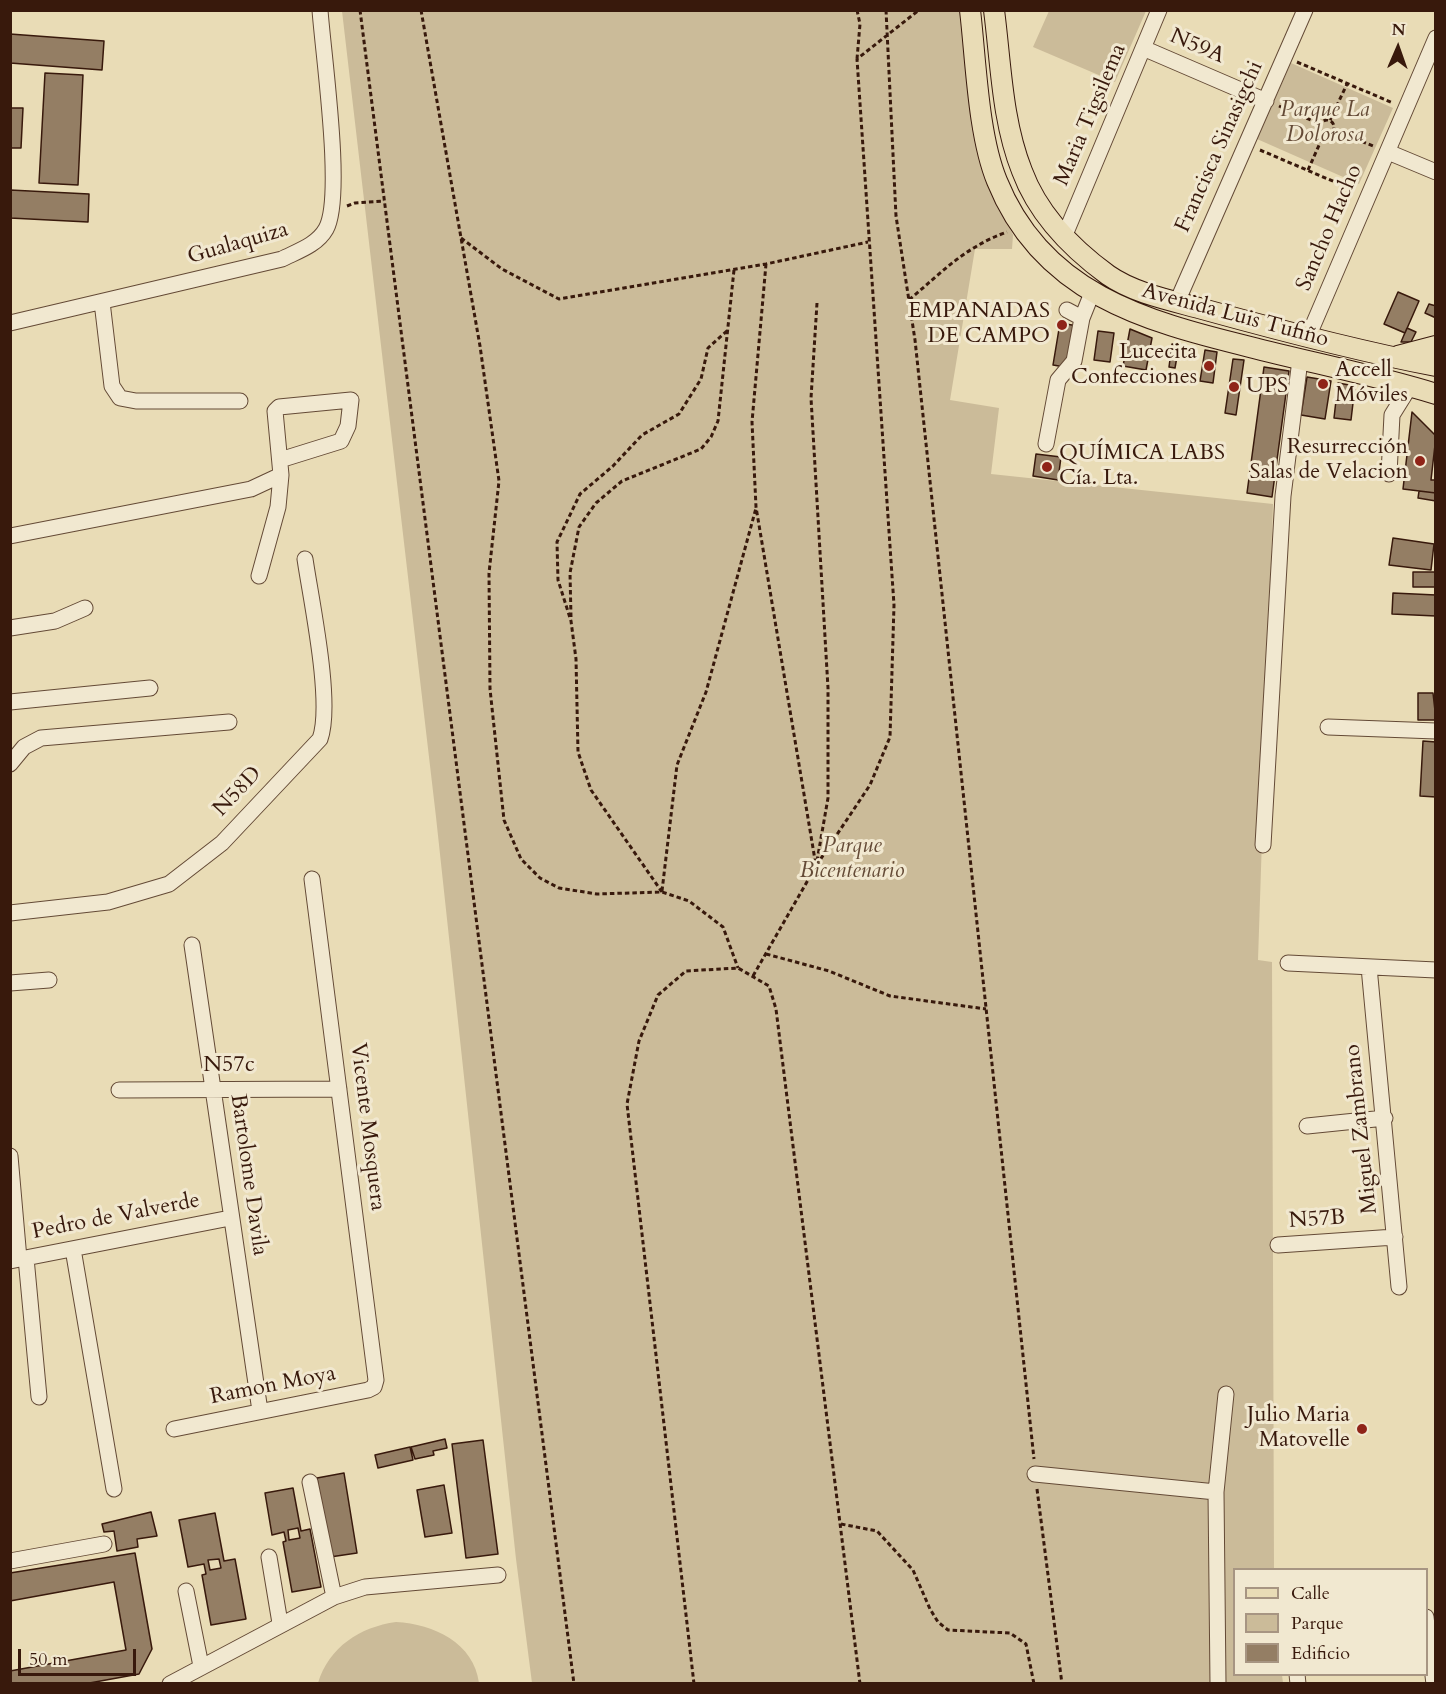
<!DOCTYPE html>
<meta charset="utf-8">
<style>
body{margin:0}
#map{position:relative;width:1446px;height:1694px;overflow:hidden;background:#e9dcb6;font-family:Cardo,serif}
canvas{display:block}
.frame{position:absolute;inset:0;border:12px solid #38190c;pointer-events:none}
.legend{position:absolute;left:1233px;top:1568px;width:195px;height:108px;box-sizing:border-box;background:#f1e8d0;border:2px solid #a79582;margin:0;padding:8px 10px;list-style:none;font-size:18px;color:#38190c}
.legend li{display:flex;align-items:center;gap:12px;height:30px}
.legend b{width:30px;border:2px solid #a79582}
.north{position:absolute;left:1368px;top:18px;width:60px;height:60px;-webkit-text-stroke:4px #f1e8d0;paint-order:stroke;rotate:2deg;font-size:16px;font-weight:700;line-height:24px;text-align:center;color:#38190c}
.north::after{content:'';display:block;margin:auto;width:21px;height:27px;background:#38190c;clip-path:polygon(50% 0,100% 100%,50% 72%,0 100%)}
.scale{position:absolute;left:18px;top:1649px;width:118px;height:27px;box-sizing:border-box;border:3px solid #38190c;border-top:0;padding-left:8px;font-size:18px;line-height:21px;white-space:nowrap;color:#38190c;-webkit-text-stroke:4px #f1e8d0;paint-order:stroke}
</style>
<div id="map">
<canvas width="1446" height="1694"></canvas>
<div class="frame"></div>
<ul class="legend">
<li><b style="height:8px;background:#e9dcb6"></b>Calle</li>
<li><b style="height:16px;background:#cbbb99"></b>Parque</li>
<li><b style="height:16px;background:#947e64"></b>Edificio</li>
</ul>
<div class="north">N</div>
<div class="scale">50 m</div>
</div>
<script>
const context = document.querySelector('canvas').getContext('2d');
context.lineJoin = 'round';
function fill(path, color) { context.fillStyle = color; context.fill(path, 'evenodd'); }
function stroke(path, color, width, dash) { context.strokeStyle = color; context.lineWidth = width; context.lineCap = dash ? 'butt' : 'round'; context.setLineDash(dash || []); context.stroke(path); }
function write(font, color, halo, rows, align = 'center') {
  context.font = font + ' Cardo,serif'; context.lineWidth = 6; context.setLineDash([]); context.textBaseline = 'middle'; context.strokeStyle = halo; context.fillStyle = color; for (const [text, x, y, turn = 0] of rows) {
    context.save(); context.translate(x, y); context.rotate((+turn || 0) * Math.PI / 180); context.textAlign = isNaN(turn) ? turn : align; if (halo) context.strokeText(text, 0, 0); context.fillText(text, 0, 0); context.restore();
  }
}
fill(new Path2D(`
 M342 11H963L984 174 1013 235 1012 249H975L950 400 999 408 991 474 1273 504 1258 960 1272 962 1274 1569 1234 1570V1674L1282 1675 1283 1683H532L516 1559 436 817Z
 M1049 11H1146L1115 82 1033 47Z
 M1291 63 1393 108 1359 184 1257 139Z
 M396 1622C434 1624 474 1643 479 1683H318C329 1647 360 1627 396 1622Z`), '#cbbb99');
const building = new Path2D(`
 M10 34 104 41 102 70 10 63Z
 M45 73 83 75 78 185 39 183Z
 M10 108H23L21 148H10Z
 M10 190 89 194 88 222 10 218Z
 M1398 292 1419 301 1405 333 1384 324Z
 M1429 304 1436 306V318L1425 313Z
 M1060 323 1078 326 1071 368 1053 365Z
 M1407 328 1416 332 1411 342H1401Z
 M1130 329 1152 338 1146 370 1123 366Z
 M1098 331 1114 333 1110 362 1094 360Z
 M1172 344 1179 345 1175 368 1169 367Z
 M1205 350 1217 352 1213 383 1200 381Z
 M1233 359 1244 360 1236 415 1225 413Z
 M1264 367 1289 371 1272 497 1247 493Z
 M1307 377 1331 381 1325 419 1301 415Z
 M1338 383 1355 386 1351 420 1334 418Z
 M1412 412 1436 436 1431 480H1436V493L1403 489Z
 M1036 454 1061 457 1058 480 1033 476Z
 M1419 491 1436 493V501L1418 498Z
 M1393 538 1434 544 1431 570 1389 565Z
 M1413 572H1435L1436 587H1413Z
 M1393 593 1436 595V616L1392 614Z
 M1418 693H1433L1436 720H1418Z
 M1423 741 1436 742V797L1420 796Z
 M445 1439 447 1448 433 1451 434 1455 415 1459 411 1447Z
 M483 1440 498 1554 466 1558 452 1444Z
 M410 1447 413 1460 378 1468 375 1455Z
 M344 1473 357 1553 330 1557 317 1478Z
 M444 1485 452 1533 425 1537 417 1490Z
 M293 1488 301 1531 310 1529 321 1587 292 1592 283 1542 286 1541 284 1532 272 1535 265 1493Z
 M151 1512 157 1536 137 1539 138 1547 117 1551 114 1531 104 1532 102 1524Z
 M215 1513 224 1561 235 1559 246 1619 211 1625 202 1575 206 1574 204 1564 188 1567 179 1520Z
 M298 1528 300 1538 289 1540 288 1530Z
 M135 1553 152 1649 139 1674 84 1684H10V1671L126 1650 114 1582 10 1601V1573Z
 M219 1559 221 1568 210 1570 208 1560Z`);
fill(building, '#947e64');
stroke(building, '#38190c', 1.5);
const minor = new Path2D(`
 M1143 48 1266 101
 M1388 152 1436 172
 M1064 237 1159 10
 M102 302 112 386 120 398 136 401H240
 M1177 302 1305 10
 M1067 310 1082 318
 M10 323 282 259C298 251 317 245 326 229 344 197 323 54 320 10
 M1308 337 1436 38
 M1046 444 1058 380 1074 361 1082 318 1092 293
 M1389 474 1392 415 1410 386
 M10 536 251 489 281 475
 M259 576 278 507 281 475 275 411 279 407 351 400 348 426 341 441 280 460
 M10 628 55 621 85 608
 M10 702 150 688
 M1328 727 1436 731
 M10 764 24 747 41 738 229 722
 M1263 845 1283 496 1300 360
 M10 913 108 902 169 884 222 843 320 739C333 703 311 600 305 559
 M192 945 260 1411
 M1288 963 1436 970
 M1369 967 1399 1287
 M10 983 49 980
 M119 1090 339 1089
 M1307 1126 1385 1118
 M10 1156 19 1259
 M1278 1245 1395 1237
 M73 1249 114 1489
 M26 1258 39 1397
 M10 1261 230 1218
 M174 1429 368 1390 374 1387 376 1380 312 879
 M1035 1474 1216 1492
 M310 1482 334 1597
 M269 1557 280 1623
 M10 1561 104 1544
 M186 1591 201 1666
 M1426 1617 1434 1684
 M1297 1674 1298 1684
 M170 1684 334 1597 365 1587 498 1575
 M1218 1684 1216 1492 1226 1394`);
const major = new Path2D(`
 M970 10C976 61 978 135 997 181 1042 293 1144 321 1250 347 1312 363 1375 375 1436 394
 M994 10C1001 64 1002 121 1022 171 1038 214 1071 248 1108 275 1135 294 1174 301 1206 310 1282 331 1358 351 1436 366
 M1398 356 1436 346`);
stroke(minor, '#644a36', 17);
stroke(major, '#38190c', 22);
stroke(new Path2D(`
 M360 10 574 1684
 M421 10 480 346 499 481 489 573 490 689 504 820 521 859 540 878 559 888 597 894 662 892 689 901 723 927 738 968
 M886 10 896 216 915 340 1034 1459
 M857 59 860 24 857 10
 M1297 62 1393 103
 M1279 106 1320 124
 M1320 127a7 7 0 1 1 14 0a7 7 0 1 1-14 0Z
 M1330 120 1347 84
 M1334 130 1373 146
 M1260 150 1356 191
 M1308 170 1324 134
 M347 206 355 203 384 201
 M461 238 502 269 559 299 766 264 868 242
 M766 264 752 422 756 507 816 866
 M909 300C942 272 965 247 1007 232
 M817 303 811 398 828 688V798L817 861
 M571 617 570 573 579 527 596 503 622 481 701 449 711 437 718 421 734 270
 M662 891 677 765 706 692 756 508
 M662 892 591 790 578 752 576 659 571 621 558 580 557 542 580 494 613 466 642 435 679 414 701 379 708 348 728 330
 M766 954 829 971 890 996 986 1009
 M753 976 816 866 870 785 890 737 894 605 857 59 919 10
 M1037 1489 1062 1684
 M841 1524 877 1531 913 1570 930 1609 938 1622 948 1630 1010 1633 1026 1644 1034 1684
 M694 1684 627 1104 639 1041 658 995 686 971 738 968 769 986 776 1009 860 1684`), '#38190c', 3, [4.5, 3]);
stroke(minor, '#f1e8d0', 15);
stroke(major, '#e9dcb6', 20);
for (const [x, y, r, color] of [
 [1062,325,6,"#8f2418"],
 [1209,366,6,"#8f2418"],
 [1323,384,6,"#8f2418"],
 [1234,387,6,"#8f2418"],
 [1420,461,6,"#8f2418"],
 [1047,467,6,"#8f2418"],
 [1362,1429,6,"#8f2418"]
]) { const dot = new Path2D(); dot.arc(x, y, r, 0, 2 * Math.PI); context.fillStyle = color; context.fill(dot); stroke(dot, '#f1e8d0', 2); }
write('22px', '#38190c', '#f1e8d0', [
 ["N59A",1197,47,23],
 ["Maria Tigsilema",1091,115,-67],
 ["Francisca Sinasigchi",1220,147,-66],
 ["Sancho Hacho",1330,228,-67],
 ["Gualaquiza",238,244,-16],
 ["Avenida Luis Tufiño",1235,316,15],
 ["N58D",238,792,-47],
 ["N57c",229,1066],
 ["Vicente Mosquera",367,1127,83],
 ["Miguel Zambrano",1362,1129,-96],
 ["Bartolome Davila",248,1175,82],
 ["Pedro de Valverde",116,1217,-11],
 ["N57B",1317,1220,-4],
 ["Ramon Moya",273,1386,-11]
]);
write('italic 22px', '#644a36', '#f1e8d0', [
 ["Parque La",1325,111],
 ["Dolorosa",1325,136],
 ["Parque",852,847],
 ["Bicentenario",852,872]
]);
write('22px', '#38190c', '#f1e8d0', [
 ["EMPANADAS",1050,312],
 ["DE CAMPO",1050,337],
 ["Lucecita",1197,353],
 ["Confecciones",1197,378],
 ["Accell",1335,371,"left"],
 ["Móviles",1335,396,"left"],
 ["UPS",1246,387,"left"],
 ["Resurrección",1408,448],
 ["Salas de Velacion",1408,473],
 ["QUÍMICA LABS",1059,454,"left"],
 ["Cía. Lta.",1059,479,"left"],
 ["Julio Maria",1350,1416],
 ["Matovelle",1350,1441]
], 'right');
</script>
